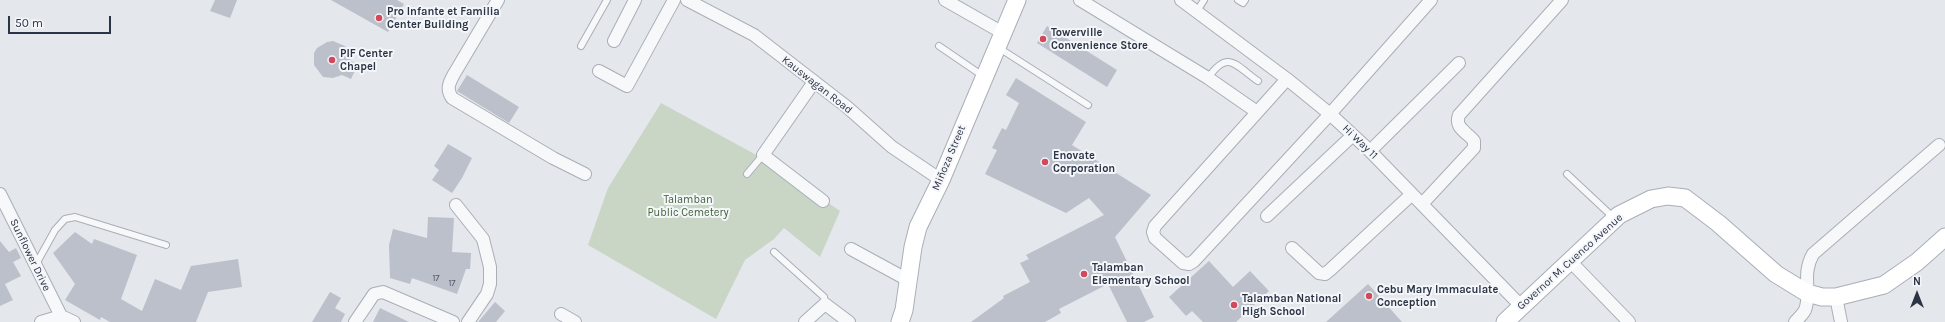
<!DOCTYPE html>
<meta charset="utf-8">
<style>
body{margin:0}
#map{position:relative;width:1945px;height:322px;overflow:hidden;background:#e4e7ec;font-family:Karla,sans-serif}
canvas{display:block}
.north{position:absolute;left:1897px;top:274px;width:40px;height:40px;-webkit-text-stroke:3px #f4f6f9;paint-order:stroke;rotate:0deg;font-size:11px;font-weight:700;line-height:16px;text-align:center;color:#2b3445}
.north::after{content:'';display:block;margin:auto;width:14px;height:18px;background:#2b3445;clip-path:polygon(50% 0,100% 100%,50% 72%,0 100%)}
.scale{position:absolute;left:8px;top:16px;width:103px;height:18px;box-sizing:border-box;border:2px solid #2b3445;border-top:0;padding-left:5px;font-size:12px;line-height:14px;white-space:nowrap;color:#2b3445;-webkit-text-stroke:3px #f4f6f9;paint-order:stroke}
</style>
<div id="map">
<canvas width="1945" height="322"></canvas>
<div class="north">N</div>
<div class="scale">50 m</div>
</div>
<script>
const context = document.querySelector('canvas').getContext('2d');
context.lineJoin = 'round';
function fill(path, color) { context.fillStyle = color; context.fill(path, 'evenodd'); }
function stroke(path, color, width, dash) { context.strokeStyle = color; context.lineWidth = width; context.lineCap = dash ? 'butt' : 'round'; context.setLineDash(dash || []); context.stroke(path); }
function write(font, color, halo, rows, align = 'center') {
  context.font = font + ' Karla,sans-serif'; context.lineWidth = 4; context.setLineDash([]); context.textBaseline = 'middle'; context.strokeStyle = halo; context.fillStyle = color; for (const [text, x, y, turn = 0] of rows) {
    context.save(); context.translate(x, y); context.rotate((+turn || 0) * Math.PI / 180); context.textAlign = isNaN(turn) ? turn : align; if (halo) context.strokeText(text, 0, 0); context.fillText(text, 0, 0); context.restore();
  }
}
fill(new Path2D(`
 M661 103 760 157 840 211 820 257 784 228 774 239 745 260 716 319 588 245 608 188Z`), '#c9d6c5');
fill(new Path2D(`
 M215 0H237L230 18 210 11Z
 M331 0H397L404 4 388 32Z
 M1047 26 1117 70 1107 87 1037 43Z
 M333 41 345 46 351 61 358 64 351 79 342 75 333 78 323 77 314 65V53L317 48 327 42Z
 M467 75 519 107 509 123 457 91Z
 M1016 78 1086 122 1072 145 1151 195 1115 237 1154 317 1144 322H1127L1108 284 1059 309 1061 313 1045 322H971L1004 298 1003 296 1030 282 1020 263 1029 259 1026 255 1104 215 1089 198 1066 213 985 174 997 150 992 148 1002 128 1006 130 1019 103 1006 95Z
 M448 144 472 158 462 178 452 193 432 180 439 170 434 166Z
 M428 217 454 218 452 252 471 253 470 269H466L457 294 412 278 410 284 390 278 389 245 393 229 427 238Z
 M75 232 92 244 94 239 137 255 121 299 142 311 155 279 181 290 191 266 238 259 242 287 208 292 196 322H110L101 317 100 320 65 300 75 284 53 253Z
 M0 241 9 252 16 248 21 258 13 262 21 276 5 284 13 300 0 306Z
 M1209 261 1233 287 1250 271 1269 291 1236 322H1203L1192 311 1186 316 1169 297Z
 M1368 284 1402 322H1326Z
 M330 292 341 298 335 308 345 314 341 322H312Z
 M495 302 505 311 496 322H478Z
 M380 308 409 322H373Z`), '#bbc0ca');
const service = new Path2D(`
 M1238 0 1243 3 1245 0
 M1197 11 1204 0
 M581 46 607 0
 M939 46 983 76
 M999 48 1088 105
 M1208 78C1228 49 1235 65 1258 81
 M747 174 763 155
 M1567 174 1614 218
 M774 252 824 297 825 304
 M35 266 55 230 65 219 75 217 166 245`);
const minor = new Path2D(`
 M498 0 454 74C449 83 446 89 452 98L553 158 585 174
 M687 0 754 35 847 107 892 147 941 180
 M945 0 1003 33
 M1080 0 1208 78 1257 112
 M1181 0 1287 79 1330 114 1370 151 1521 306
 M614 41 635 0
 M599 71 627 86 674 0
 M1287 79 1155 226 1153 232 1155 238 1183 263 1189 264 1194 261 1330 114 1431 0
 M814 82 763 155 823 201
 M1370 151 1459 63
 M0 194 61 316
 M1422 204 1474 148V141C1467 132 1454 128 1459 115L1562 0
 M456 205 483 239 490 267V284L487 294 468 322
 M1267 216 1353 135
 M1292 248 1319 273 1325 274 1330 270 1412 194
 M851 249 908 280
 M1571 262 1629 322
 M1836 297 1841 322
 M561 314 575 322
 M61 316 74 322
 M41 322 61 316
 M355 322 374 294 383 292 453 322
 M805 322 825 304 849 322
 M1795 322C1798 319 1803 314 1805 310 1812 292 1801 275 1813 254L1939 145`);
const secondary = new Path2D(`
 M900 322 904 310 913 247 918 227 941 180 1017 0
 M1505 322 1619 215 1651 199 1668 196 1685 198 1718 223 1776 274 1807 293 1822 297H1836L1884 285 1917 262 1945 237`);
stroke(service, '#a9aeb7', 8);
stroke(minor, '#a9aeb7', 14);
stroke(secondary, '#a9aeb7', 19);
stroke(service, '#f7f8fa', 6);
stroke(minor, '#f7f8fa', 12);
stroke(secondary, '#fff', 17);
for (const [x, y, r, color] of [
 [379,18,4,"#d1495b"],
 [1043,39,4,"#d1495b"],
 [332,60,4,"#d1495b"],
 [1045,162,4,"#d1495b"],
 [1084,274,4,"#d1495b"],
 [1369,296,4,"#d1495b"],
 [1234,305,4,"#d1495b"]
]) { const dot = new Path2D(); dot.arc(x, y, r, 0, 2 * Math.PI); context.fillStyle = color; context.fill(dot); stroke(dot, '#f4f6f9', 1.5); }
write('9px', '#4f5766', null, [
 ["17",436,278],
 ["17",452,283]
]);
write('bold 11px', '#2b3445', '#f4f6f9', [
 ["Pro Infante et Familia",387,12],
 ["Center Building",387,25],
 ["Towerville",1051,33],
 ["Convenience Store",1051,46],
 ["PIF Center",340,54],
 ["Chapel",340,67],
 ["Enovate",1053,156],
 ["Corporation",1053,169],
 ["Talamban",1092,268],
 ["Elementary School",1092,281],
 ["Cebu Mary Immaculate",1377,290],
 ["Conception",1377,303],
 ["Talamban National",1242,299],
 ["High School",1242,312]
], 'left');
write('11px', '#2b3445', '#f4f6f9', [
 ["Kauswagan Road",817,85,38],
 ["Hi Way 11",1360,142,44],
 ["Miñoza Street",949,158,-67],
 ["Sunflower Drive",30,255,64],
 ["Governor M. Cuenco Avenue",1570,262,-42]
]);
write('11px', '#3f6138', '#f4f6f9', [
 ["Talamban",688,200],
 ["Public Cemetery",688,213]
]);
</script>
